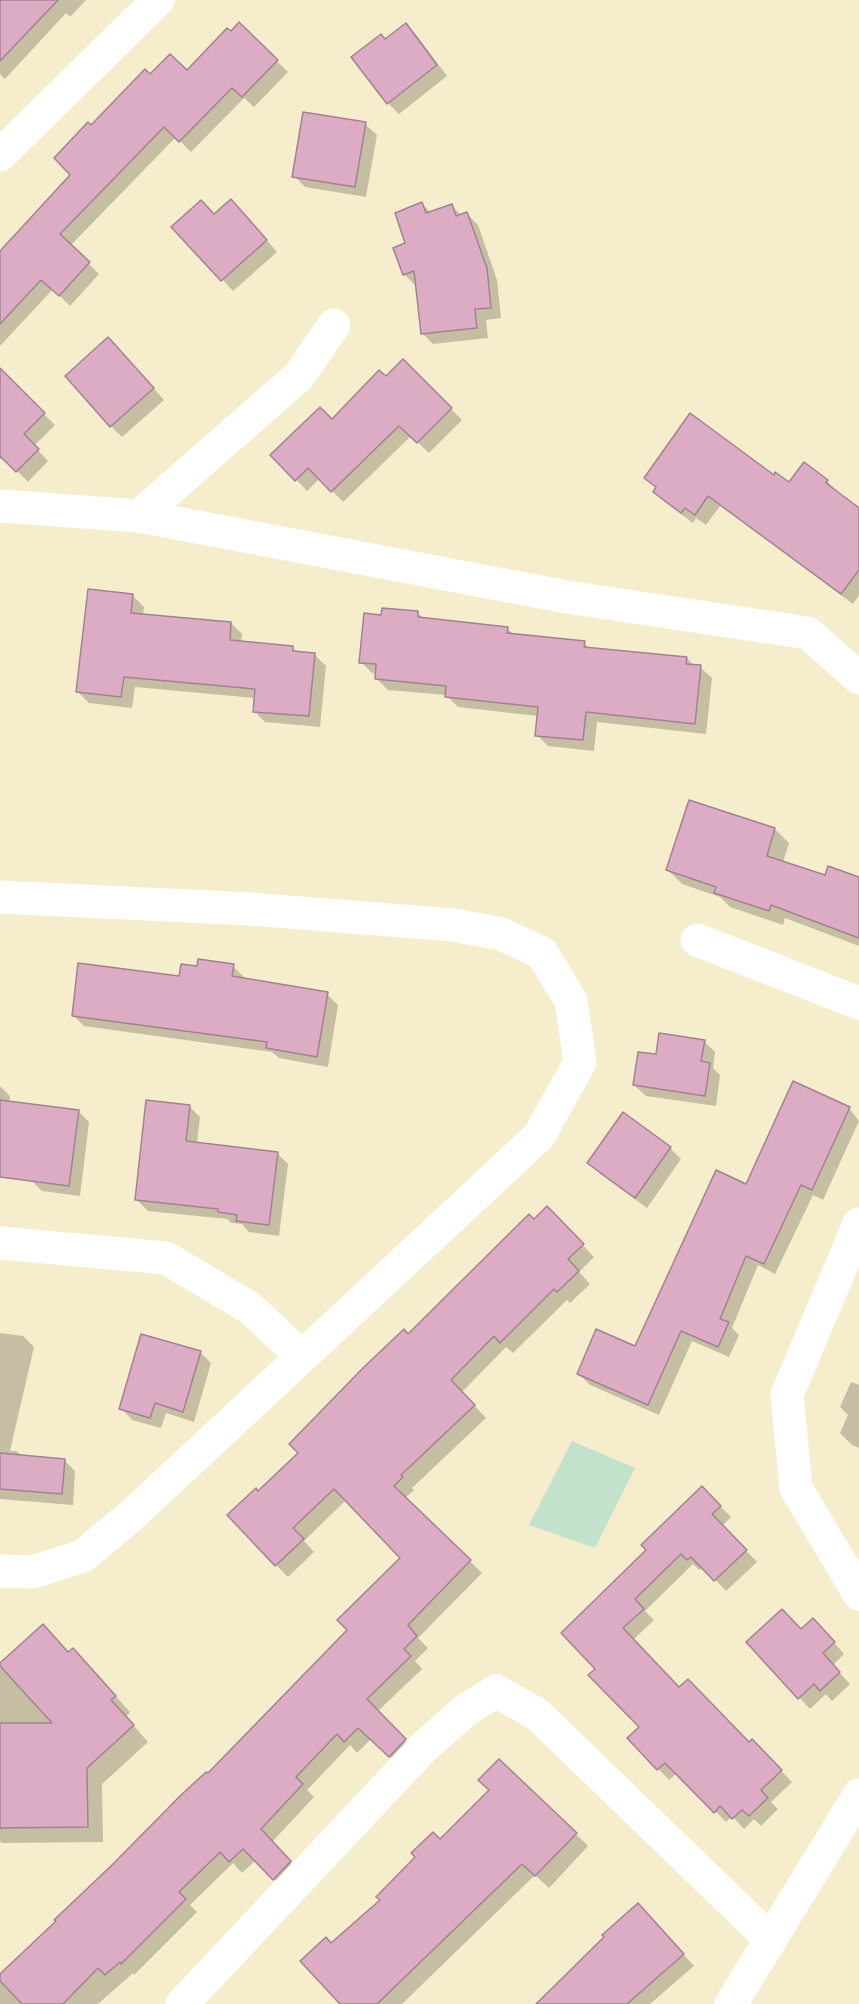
<!DOCTYPE html>
<style>
body{margin:0}
canvas{display:block;background:#f6edcc}
</style>
<canvas width="859" height="2004"></canvas>
<script>
const context = document.querySelector('canvas').getContext('2d');
context.lineJoin = 'round';
function fill(path, color) { context.fillStyle = color; context.fill(path, 'evenodd'); }
function stroke(path, color, width, dash) { context.strokeStyle = color; context.lineWidth = width; context.lineCap = dash ? 'butt' : 'round'; context.setLineDash(dash || []); context.stroke(path); }
fill(new Path2D(`
 M572 1441 635 1468 595 1548 529 1525Z`), '#c3e2cb');
fill(new Path2D(`
 M0 0H86L70 17 66 13 5 79 0 74Z
 M239 25 288 72 254 107 244 98 191 152 176 137 70 246 99 274 70 306 53 289 0 346V253L72 175 91 128 150 76 187 72Z
 M406 25 417 36 447 76 399 114 388 103 385 41Z
 M365 124 377 135 366 197 305 187 294 176Z
 M422 204 431 213 452 206 462 216 467 214 478 225 497 280 501 318 486 320 488 338 433 344 422 333 417 285H415L404 274 407 244Z
 M242 212 277 252 233 291 174 227 214 216Z
 M119 350 164 400 122 437 111 426Z
 M403 361 462 420 429 453 411 436 343 502 320 478 307 491 273 455 332 421 386 378Z
 M0 370 55 425 34 446 48 461 28 482 0 453Z
 M774 477 790 484 827 481 838 492 837 494 859 510V595L853 604 720 506 706 525 696 518 693 523 666 503 655 492 657 489 646 478Z
 M133 596 144 607 143 615 231 623 242 634 241 643 293 648 298 653 315 655 326 666 320 727 265 722 254 711 255 698 135 687 132 708 89 703 78 692Z
 M417 612 424 619 507 628 514 635 584 643 590 649 687 658 694 666 700 667 712 678 706 734 597 722 594 751 548 746 537 735 538 716 458 707 446 695 388 690 377 679V674L372 673 361 662 383 617Z
 M775 829 789 843 783 862 826 876 859 879V946L785 918 783 925 730 907 720 897 682 884 668 870Z
 M233 966 244 977V980L327 994 338 1005 328 1067 279 1058 272 1052 84 1026 73 1015 181 978Z
 M704 1041 715 1052 713 1068 720 1075 716 1106 646 1096 634 1085 657 1056Z
 M0 1086 10 1096 7 1120H0Z
 M189 1106 200 1117 197 1144 277 1153 288 1164 279 1236 249 1232 242 1224 231 1223 227 1219 148 1211 137 1200Z
 M849 1108 859 1121 823 1200 813 1195 775 1274 758 1265 732 1328 739 1335 729 1357 692 1341 659 1415 590 1385 579 1374 636 1348 746 1186Z
 M78 1111 89 1122 80 1196 42 1191 31 1180Z
 M623 1114 670 1148 681 1159 647 1208 600 1174 589 1163Z
 M559 1220 594 1257 579 1272 590 1284 570 1303 567 1300 513 1353 506 1347 462 1392 486 1418 412 1488 414 1490 405 1498 482 1573 418 1638 428 1648 415 1661 422 1669 377 1712 416 1752 402 1768 371 1739 357 1753 350 1745 307 1790 314 1797 272 1842 301 1874 286 1891 256 1860 242 1873 233 1863 190 1905 197 1912 134 1975 133 1973 98 2004H0V1976L208 1775 349 1630 403 1558 346 1500 304 1541 314 1552 288 1577 276 1565 258 1493 300 1453 408 1336 534 1221Z
 M0 1333 23 1336 34 1347 10 1451H16L22 1456 64 1460 75 1471 73 1505 0 1499Z
 M200 1352 211 1363 194 1422 166 1413 161 1428 132 1420 121 1408Z
 M851 1382 859 1385V1448L852 1445 840 1433 848 1415 840 1407Z
 M702 1488 731 1517 722 1526 757 1562 726 1591 703 1567 699 1570 693 1564 645 1611 654 1620 633 1640 680 1689 749 1744 752 1741 792 1782 771 1802 778 1809 761 1826 754 1819 744 1829 732 1816 726 1822 677 1773 669 1780 629 1738 641 1727 597 1669 649 1551Z
 M824 1631 844 1654 833 1665 850 1684 832 1701 826 1694 810 1709 748 1642Z
 M69 1653 88 1665 130 1712 126 1717 148 1742 102 1784 103 1842 2 1843 0 1841V1665Z
 M576 1834 588 1846 549 1888 535 1875 402 2004H342L382 1900 440 1841Z
 M649 1916 694 1966 650 2004H555Z`), '#0003');
const building = new Path2D(`
 M0 0H58L0 61Z
 M239 22 278 60 242 97 232 88 179 142 164 127 60 234 90 262 59 296 41 280 0 324V251L70 175 54 158 88 122 91 125 145 69 150 74 170 54 187 70 227 28 231 31Z
 M406 23 437 65 387 104 351 57 381 34 385 39Z
 M303 112 366 122 355 187 292 177Z
 M231 199 267 240 221 281 171 227 201 200 214 214Z
 M422 202 426 213 452 204 456 216 467 212 487 268 491 308 475 309 477 328 421 334 414 271 403 275 393 248 405 243 395 213Z
 M108 337 154 388 110 427 65 376Z
 M403 359 452 408 417 443 399 426 331 492 308 468 295 481 270 455 320 407 332 419 379 370 386 376Z
 M0 368 45 413 24 434 39 449 16 472 1 457 0 458Z
 M690 413 774 475 775 472 789 482 804 462 828 480 826 483 859 508V570L841 594 708 496 695 515 685 508 681 513 653 492 656 487 644 478Z
 M88 589 133 594 131 613 231 622 230 640 293 646V651L315 653 309 716 253 712 255 689 124 677 121 697 76 692Z
 M382 608 418 611V617L508 627 507 633 585 641 584 647 687 657 686 664 701 665 695 724 586 712 583 740 535 736 538 707 445 697 446 686 375 679 376 664 359 663 364 613 381 615Z
 M689 800 775 828 767 856 825 875 828 866 859 877V938L771 905 769 911 714 893 716 887 666 870Z
 M198 959 234 964 232 976 328 992 317 1057 266 1048 267 1042 72 1016 78 963 179 976 181 964 197 966Z
 M659 1033 705 1040 701 1061 710 1063 705 1096 633 1085 638 1052 656 1054Z
 M793 1081 850 1107 812 1190 801 1185 764 1264 746 1256 720 1319 729 1322 718 1347 681 1331 648 1405 577 1374 596 1329 635 1346 716 1170 746 1184Z
 M0 1100 79 1110 69 1186 0 1177Z
 M146 1100 190 1105 186 1141 278 1152 269 1225 236 1221 237 1215 218 1212V1209L135 1200Z
 M623 1112 671 1147 635 1198 587 1163Z
 M547 1206 584 1244 568 1259 579 1271 557 1292 554 1289 500 1343 494 1336 451 1380 475 1405 401 1475 403 1477 394 1486 471 1560 408 1625 417 1636 404 1649 411 1656 367 1699 406 1739 389 1757 358 1728 344 1742 337 1734 296 1777 303 1784 261 1829 291 1861 273 1880 243 1849 229 1862 220 1852 179 1892 186 1899 121 1964 120 1962 105 1975 98 1968 63 2004H22L0 1981V1974L56 1921 54 1920 112 1865 181 1795 206 1772 208 1773 347 1630 337 1620 400 1558 334 1489 293 1528 304 1539 275 1566 227 1515 256 1488 258 1491 298 1453 289 1444 363 1368 404 1329 408 1334 529 1214 534 1219Z
 M141 1334 201 1351 183 1412 155 1403 150 1418 119 1409Z
 M0 1453 65 1459 62 1494 0 1489Z
 M702 1486 721 1506 712 1514 747 1550 714 1581 691 1557 687 1560 681 1554 635 1599 644 1609 623 1628 679 1687 688 1679 749 1742 752 1739 782 1770 761 1790 768 1798 749 1816 742 1810 732 1819 720 1806 714 1813 665 1763 657 1770 627 1738 639 1727 588 1675 595 1669 561 1633 646 1550 641 1545Z
 M782 1609 801 1629 813 1618 835 1642 823 1653 840 1672 820 1691 814 1684 798 1699 746 1642Z
 M43 1624 68 1652 73 1648 116 1696 111 1700 134 1725 87 1768 88 1827 0 1828V1723H52L0 1666V1663Z
 M499 1759 577 1833 535 1876 522 1864 377 2004H340L300 1961 326 1937 331 1943 380 1900 376 1897 415 1857 411 1853 433 1832 440 1839 489 1790 478 1780Z
 M638 1903 684 1954 627 2004H536L604 1937 602 1935Z`);
fill(building, '#dcacc4');
stroke(building, '#a28291', 1.5);
stroke(new Path2D(`
 M0 155 158 0
 M0 506 139 516 567 597 808 633 859 678
 M139 516 299 376 334 325
 M0 897 250 909 454 925 501 934 542 953 571 1001 580 1062 539 1136 133 1514 83 1556 33 1572 0 1571
 M697 940 859 1003
 M859 1224 787 1395 796 1488 859 1594
 M0 1243 166 1258 250 1308 301 1356
 M182 2004 425 1746 466 1710 496 1691 537 1714 771 1940
 M731 2004 859 1795`), '#fff', 33);
</script>
